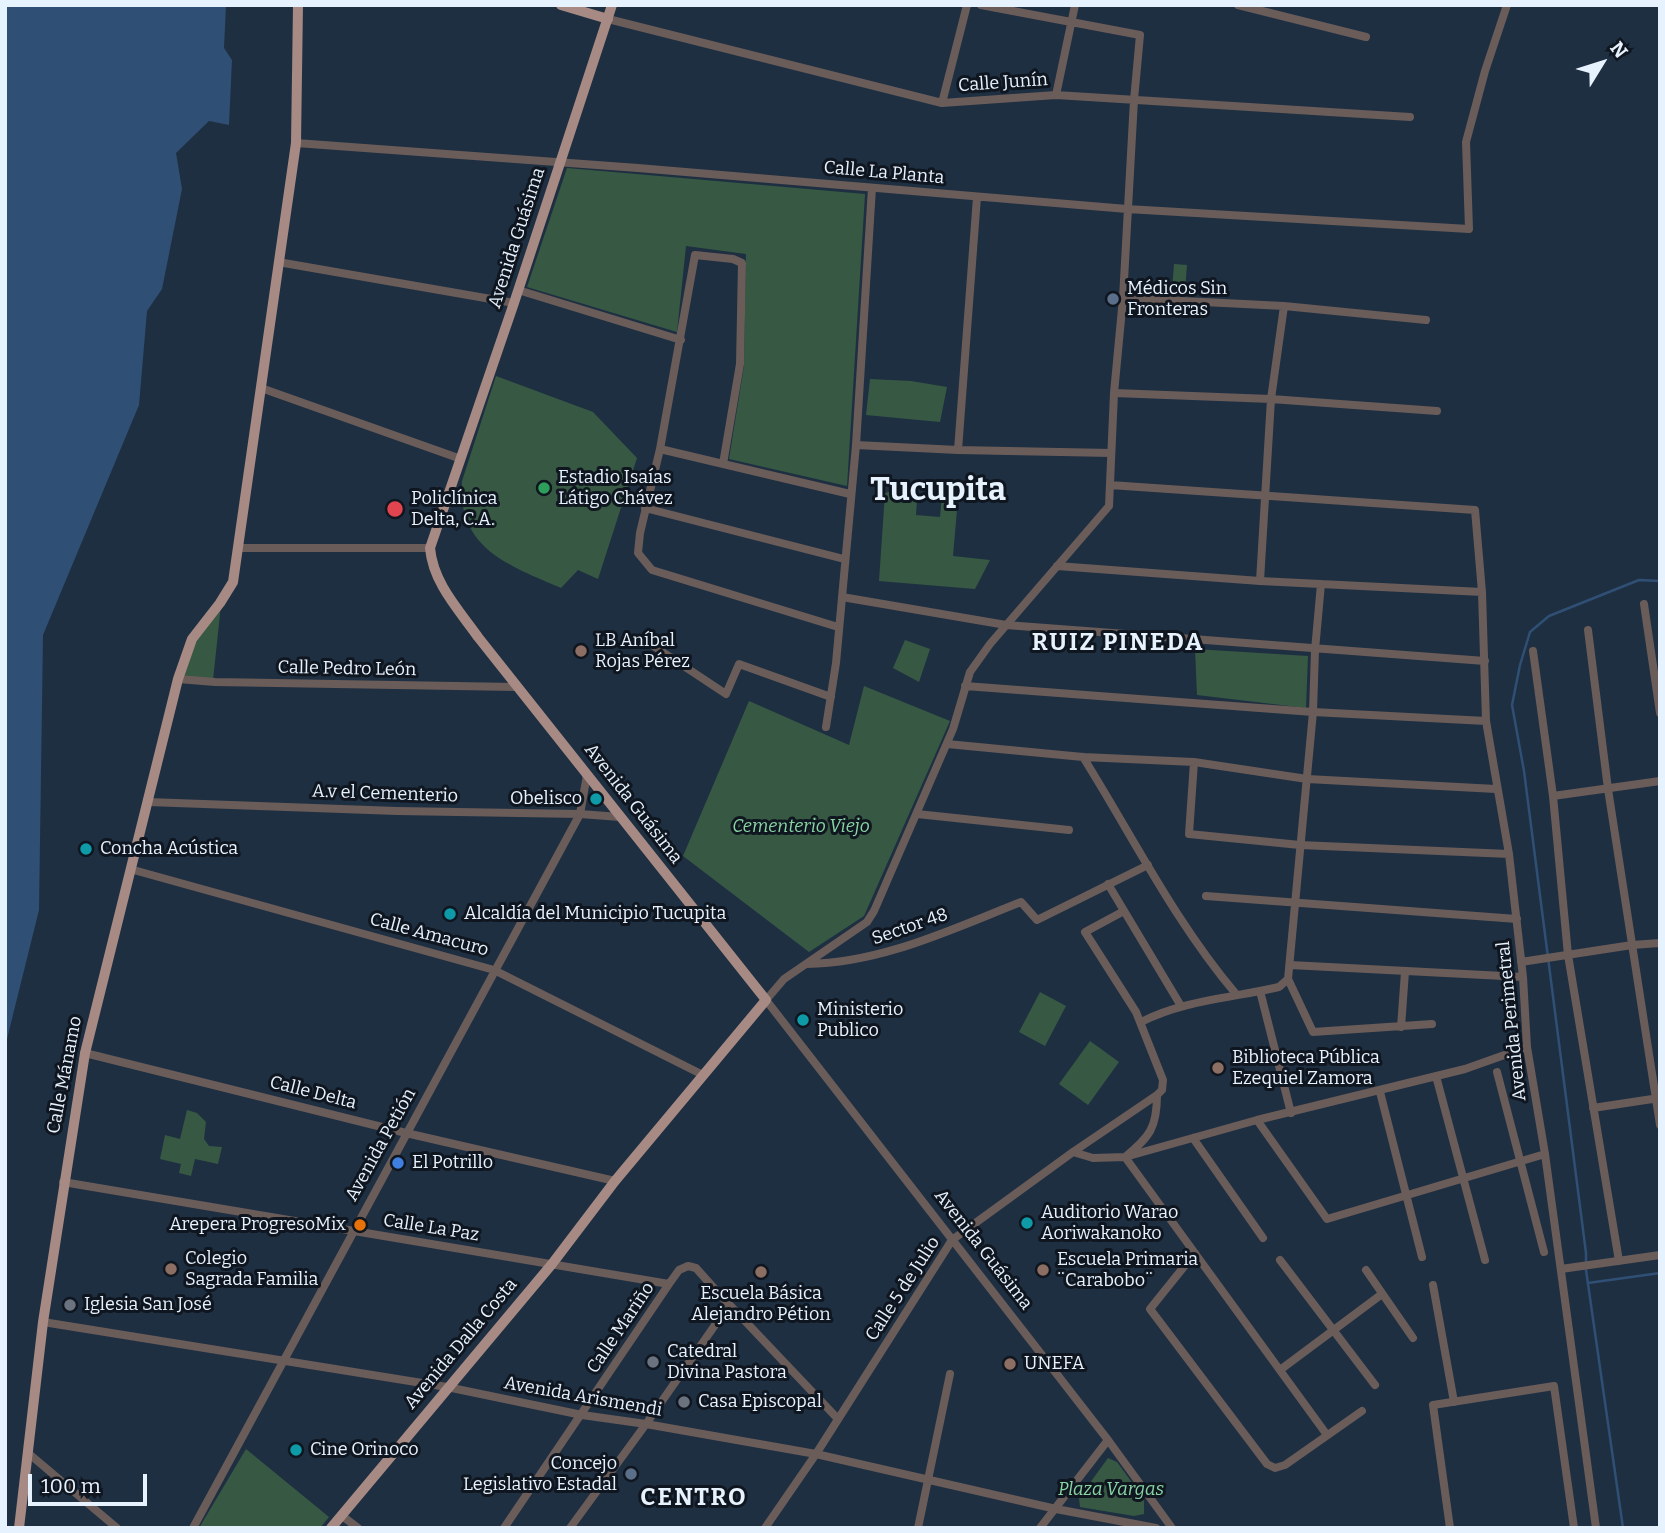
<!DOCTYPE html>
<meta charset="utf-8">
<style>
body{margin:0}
#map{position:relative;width:1665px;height:1533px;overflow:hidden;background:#1e2f42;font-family:Bitter,serif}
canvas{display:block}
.frame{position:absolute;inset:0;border:7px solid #e7f2ff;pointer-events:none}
.north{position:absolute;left:1567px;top:28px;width:70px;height:70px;-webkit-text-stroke:5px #0f161f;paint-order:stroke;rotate:52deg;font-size:19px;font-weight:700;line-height:28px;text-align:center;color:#e7f2ff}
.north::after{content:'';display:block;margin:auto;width:24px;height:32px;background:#e7f2ff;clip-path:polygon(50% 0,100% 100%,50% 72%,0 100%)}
.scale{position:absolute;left:28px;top:1474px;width:119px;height:32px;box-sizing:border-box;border:4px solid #e7f2ff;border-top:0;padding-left:9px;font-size:21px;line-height:24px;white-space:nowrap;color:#e7f2ff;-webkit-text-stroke:5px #0f161f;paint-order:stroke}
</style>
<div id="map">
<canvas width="1665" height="1533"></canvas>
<div class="frame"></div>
<div class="north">N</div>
<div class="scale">100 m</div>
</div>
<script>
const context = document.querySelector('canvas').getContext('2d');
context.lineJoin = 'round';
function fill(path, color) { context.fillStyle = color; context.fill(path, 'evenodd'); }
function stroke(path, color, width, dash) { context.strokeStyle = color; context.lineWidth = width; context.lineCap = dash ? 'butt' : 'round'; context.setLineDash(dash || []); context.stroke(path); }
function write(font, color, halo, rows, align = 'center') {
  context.font = font + ' Bitter,serif'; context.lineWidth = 6; context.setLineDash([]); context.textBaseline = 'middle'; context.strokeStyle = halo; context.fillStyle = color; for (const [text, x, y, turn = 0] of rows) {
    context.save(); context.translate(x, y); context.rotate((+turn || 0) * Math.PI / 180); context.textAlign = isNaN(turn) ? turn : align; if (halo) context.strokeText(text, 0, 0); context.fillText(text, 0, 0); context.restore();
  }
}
fill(new Path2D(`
 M567 168 865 194 847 486 729 459 744 366 746 254 686 246 677 332 527 287Z
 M1174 264 1187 265 1185 291 1172 290Z
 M496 376 593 412 637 458 598 579 578 570 561 588C509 565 457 549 462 481Z
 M870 379 911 381 947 387 940 422 866 415Z
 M918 483 916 515 940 517 942 496 958 498 953 556 990 560 975 589 879 581 885 493Z
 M221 605 213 680 178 679 192 639Z
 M905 640 930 649 919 682 893 668Z
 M1195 649 1308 656 1306 708 1197 695Z
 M864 686 950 721 864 916 809 952 683 856 749 701 849 745Z
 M1040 992 1066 1006 1045 1046 1019 1032Z
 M1090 1041 1119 1062 1088 1105 1059 1084Z
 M187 1110 197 1113 206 1122 204 1139 209 1146 222 1147 218 1164 195 1159 191 1176 179 1173 181 1164 160 1159 165 1135 180 1139Z
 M246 1449 329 1517 320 1528H199Z
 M1108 1458 1117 1462 1144 1499V1514L1134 1516 1080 1507 1079 1498Z`), '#375943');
fill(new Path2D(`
 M5 5H226L224 48 232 60 229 125 209 121 176 153 182 189 162 289 147 311 139 405 43 635 39 910 5 1047Z`), '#304f74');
stroke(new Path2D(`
 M1588 1283 1660 1273
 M1623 1528 1586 1270V1253L1524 771 1512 705 1520 665 1530 632 1549 616 1639 580 1660 581`), '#304f74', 2.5);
stroke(new Path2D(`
 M981 5 1140 35 1134 100 1123 298 1114 393 1109 506 990 644 970 672 953 729 874 911 867 922 784 979 766 1000 1108 1440 1172 1528
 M1238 5 1366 37
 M608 19 942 103 1056 95 1410 117
 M1056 95 1075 5
 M942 103 967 5
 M296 143 638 168 1127 209 1469 229 1466 142 1485 71 1507 5
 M278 262 514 303
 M518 290 681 340
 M1123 298 1284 306 1426 320
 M261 388 461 459
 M1114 393 1271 399 1437 411
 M856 445 958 450 1111 453
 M660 449 850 494
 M958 450 977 197
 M723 464 740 364 742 263 733 259 695 255 660 449 640 533 638 553 652 570 838 627
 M1110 485 1475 510 1482 592 1486 721 1509 854 1523 977 1527 1047 1545 1154 1596 1528
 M645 508 844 559
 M238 548H430
 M1057 566 1260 581 1482 592
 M1260 581 1271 399 1284 306
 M1321 584 1315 650 1313 712 1288 979 1313 1032 1432 1024
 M842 597 1006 625 1485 661
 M1644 604 1660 713
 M1588 630 1608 789 1660 1125
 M652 645 726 694 739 664 831 697
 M1533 651 1553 796 1568 955 1619 1261
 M178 679 215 682 516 687
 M965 686 1313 712 1486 721
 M826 727 836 663 856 445 872 188
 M947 744 1083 757 1194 762 1307 779 1496 789
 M1083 757C1133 837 1175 922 1236 994
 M1194 762 1189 834 1300 845 1509 854
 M1553 796 1660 781
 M148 802 397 811 580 814 620 817
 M917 814 1069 830
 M130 869 494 970 703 1075
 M1108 884 1181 1006
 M1206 896 1517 919
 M1124 911 1085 932 1136 1012 1163 1080 1162 1090 1157 1095C1157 1127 1150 1137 1125 1157L1327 1435
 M1521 962 1632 945 1660 943
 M807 964C882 963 952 929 1021 902L1037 920 1148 865
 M1290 965 1523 977
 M1260 991 1291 1113
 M1141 1022C1184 1000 1232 998 1279 987L1288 979
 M1401 1027 1405 972
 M85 1053 406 1133 615 1181
 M1497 1072 1544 1252
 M1436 1076 1485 1260
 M1380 1092 1422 1257
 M1593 1108 1659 1098
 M1257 1120 1327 1219 1545 1154
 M1193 1138 1263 1238
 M1073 1152 1093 1158 1125 1157 1257 1120 1465 1069 1527 1047
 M63 1182 669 1284 679 1270 688 1266 696 1268 729 1305 646 1424 570 1528
 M1195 1253 1150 1309 1267 1464 1275 1468 1285 1465 1362 1411
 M1280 1260 1375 1385
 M1561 1269 1660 1255
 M1366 1270 1413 1338
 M1433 1285 1454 1402
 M726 1301 838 1419
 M43 1322 447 1387 582 1415 646 1424 816 1454 1056 1509 1156 1528
 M1280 1370 1382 1294
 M28 1453 117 1528
 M341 1515 358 1528
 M193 1528 580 814 587 775
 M504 1528 671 1281
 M765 1528 816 1454 952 1240 1073 1152 1157 1095
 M918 1528 950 1374
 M1040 1528 1108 1440
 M1450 1528 1433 1405 1554 1386 1574 1528`), '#6a5c59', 8);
stroke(new Path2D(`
 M561 5 608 19
 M19 1528 43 1322 85 1053 178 679 192 639 220 603 233 582 296 143 298 5
 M331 1528 552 1264 615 1181 766 1000 478 637C459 610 433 583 430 548L514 303 612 5`), '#a68a83', 10);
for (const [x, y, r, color] of [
 [1113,299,7,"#5c6f8a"],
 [544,488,7,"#2e9e5b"],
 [395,509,9,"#e0444e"],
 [581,651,7,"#8d6e63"],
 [596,799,7,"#0f9aa8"],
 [86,849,7,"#0f9aa8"],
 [450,914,7,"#0f9aa8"],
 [803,1020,7,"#0f9aa8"],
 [1218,1068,7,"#8d6e63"],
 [398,1163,7,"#3f7fe0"],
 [1027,1223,7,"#0f9aa8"],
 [360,1225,7,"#e8710a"],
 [171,1269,7,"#8d6e63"],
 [1043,1270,7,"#8d6e63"],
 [761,1272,7,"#8d6e63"],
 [70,1305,7,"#6b7280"],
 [653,1362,7,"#6b7280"],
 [1010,1364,7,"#8d6e63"],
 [684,1402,7,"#6b7280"],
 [296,1450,7,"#0f9aa8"],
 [631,1474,7,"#5c6f8a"]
]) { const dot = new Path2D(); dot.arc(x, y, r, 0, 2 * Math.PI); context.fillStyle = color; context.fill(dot); stroke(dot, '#0f161f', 2.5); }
write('18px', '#e7f2ff', '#0f161f', [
 ["Calle Junín",1003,83,-4],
 ["Calle La Planta",884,173,5],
 ["Avenida Guásima",517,238,-72],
 ["Calle Pedro León",347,669,1],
 ["A.v el Cementerio",385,794,2],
 ["Avenida Guásima",633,804,52],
 ["Sector 48",910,927,-19],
 ["Calle Amacuro",429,935,15],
 ["Avenida Perimetral",1512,1021,-96],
 ["Calle Mánamo",65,1075,-79],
 ["Calle Delta",313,1093,14],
 ["Avenida Petión",381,1145,-61],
 ["Calle La Paz",431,1228,9],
 ["Avenida Guásima",983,1250,52],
 ["Calle 5 de Julio",903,1289,-57],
 ["Calle Mariño",621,1328,-56],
 ["Avenida Dalla Costa",461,1344,-50],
 ["Avenida Arismendi",583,1397,10]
]);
write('18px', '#e7f2ff', '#0f161f', [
 ["Médicos Sin",1127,289],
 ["Fronteras",1127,310],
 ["Estadio Isaías",558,478],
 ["Látigo Chávez",558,499],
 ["Policlínica",411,499],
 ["Delta, C.A.",411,520],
 ["LB Aníbal",595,641],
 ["Rojas Pérez",595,662],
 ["Obelisco",582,799,"right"],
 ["Concha Acústica",100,849],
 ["Alcaldía del Municipio Tucupita",464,914],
 ["Ministerio",817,1010],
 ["Publico",817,1031],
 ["Biblioteca Pública",1232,1058],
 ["Ezequiel Zamora",1232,1079],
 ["El Potrillo",412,1163],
 ["Auditorio Warao",1041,1213],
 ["Aoriwakanoko",1041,1234],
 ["Arepera ProgresoMix",346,1225,"right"],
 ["Colegio",185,1259],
 ["Sagrada Familia",185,1280],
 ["Escuela Primaria",1057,1260],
 ["¨Carabobo¨",1057,1281],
 ["Escuela Básica",761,1294,"center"],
 ["Alejandro Pétion",761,1315,"center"],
 ["Iglesia San José",84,1305],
 ["Catedral",667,1352],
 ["Divina Pastora",667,1373],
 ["UNEFA",1024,1364],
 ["Casa Episcopal",698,1402],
 ["Cine Orinoco",310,1450],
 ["Concejo",617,1464,"right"],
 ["Legislativo Estadal",617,1485,"right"]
], 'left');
write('italic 18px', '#89d5a4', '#0f161f', [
 ["Cementerio Viejo",801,827],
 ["Plaza Vargas",1111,1490]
]);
context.letterSpacing = '2px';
write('bold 24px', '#e7f2ff', '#0f161f', [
 ["RUIZ PINEDA",1118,643],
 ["CENTRO",694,1498]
]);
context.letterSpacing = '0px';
write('bold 32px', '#e7f2ff', '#0f161f', [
 ["Tucupita",938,491]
]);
</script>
